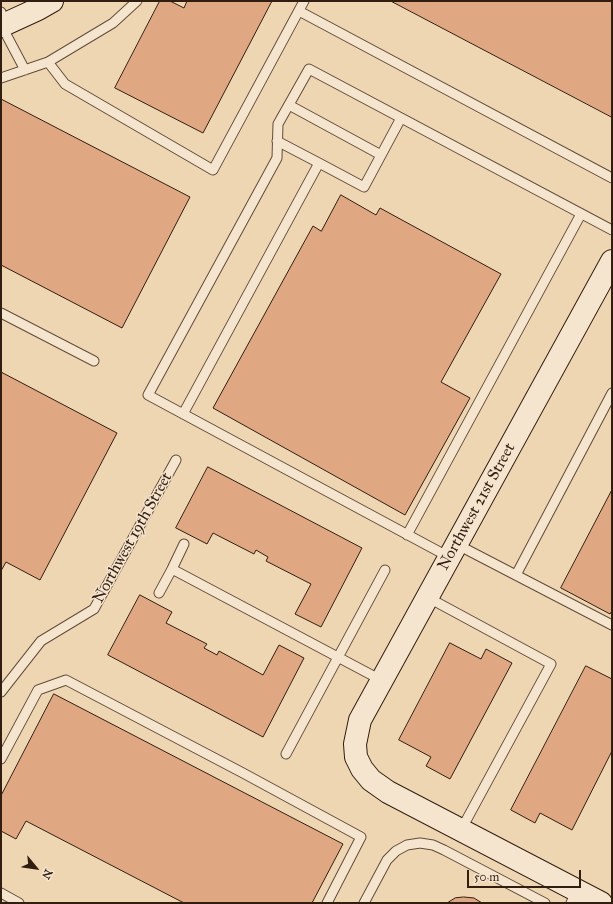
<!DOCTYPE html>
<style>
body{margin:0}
#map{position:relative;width:613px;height:904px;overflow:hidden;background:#efd6b3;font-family:"IM FELL Great Primer",serif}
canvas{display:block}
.frame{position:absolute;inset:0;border:2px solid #321e11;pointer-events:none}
.north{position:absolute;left:16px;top:848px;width:40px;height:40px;-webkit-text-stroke:3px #f5e4ce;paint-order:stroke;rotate:119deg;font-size:11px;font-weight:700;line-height:16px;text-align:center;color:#321e11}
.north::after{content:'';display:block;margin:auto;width:14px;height:18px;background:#321e11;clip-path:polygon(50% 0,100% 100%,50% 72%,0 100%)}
.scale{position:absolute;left:467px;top:870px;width:114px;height:18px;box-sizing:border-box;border:2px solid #321e11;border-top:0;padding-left:5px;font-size:12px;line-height:14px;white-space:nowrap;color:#321e11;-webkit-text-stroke:3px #f5e4ce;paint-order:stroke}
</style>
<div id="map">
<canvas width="613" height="904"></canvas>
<div class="frame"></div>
<div class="north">N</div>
<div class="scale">50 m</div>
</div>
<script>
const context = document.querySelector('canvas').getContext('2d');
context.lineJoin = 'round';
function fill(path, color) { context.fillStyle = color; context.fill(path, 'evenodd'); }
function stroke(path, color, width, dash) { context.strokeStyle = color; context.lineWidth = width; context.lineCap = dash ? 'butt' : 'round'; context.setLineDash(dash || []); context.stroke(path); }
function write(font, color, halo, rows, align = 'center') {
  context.font = font + ' "IM FELL Great Primer",serif'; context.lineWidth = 3; context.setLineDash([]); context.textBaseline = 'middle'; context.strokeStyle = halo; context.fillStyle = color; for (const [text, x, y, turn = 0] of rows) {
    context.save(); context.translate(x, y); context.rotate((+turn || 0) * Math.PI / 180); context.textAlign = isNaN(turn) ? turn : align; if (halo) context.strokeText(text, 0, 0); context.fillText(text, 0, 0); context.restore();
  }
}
const building = new Path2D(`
 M160 1H170L184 8 187 1H272L203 133 115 88Z
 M391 1H612V117Z
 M1 99 190 197 122 328 1 265Z
 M341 195 376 215 380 208 501 274 441 382 470 398 405 515 213 408 313 226 321 231Z
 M1 372 117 433 40 580 6 562 1 571Z
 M208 467 362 548 321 627 295 614 311 584 266 561 268 557 256 550 254 554 213 533 207 544 176 528Z
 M612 490V611L610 614 561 588Z
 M140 595 172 612 166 623 207 644 204 648 217 655 219 651 263 675 279 645 304 658 263 737 108 655Z
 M450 643 481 659 486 649 512 663 450 779 426 766 431 757 399 740Z
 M586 666 612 679V751L572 830 540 813 535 823 511 810Z
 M54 694 343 844 312 903H184L26 821 16 839 1 831V796Z
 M464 897 474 898 482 903H447L455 898Z`);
fill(building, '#e0a783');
stroke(building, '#321e11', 1);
const lane = new Path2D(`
 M299 11 612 178
 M1 12 7 36 25 70
 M48 62 65 84 213 170 304 1
 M1 78 48 62 113 23 137 1
 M289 105 381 155
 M319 163 364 187 401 118
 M1 313 94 361
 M183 414 319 163 277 141
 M407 535 581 214
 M456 544 612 625
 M449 557 148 395 277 158 278 124 309 69 612 230
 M172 569 184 544
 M516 575 612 393
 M159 593 172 569 381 680
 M427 597 551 664 461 830
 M1 692 41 641 94 609 176 460
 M286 754 385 570
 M1 759 38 690 66 680 243 773 361 837 327 903
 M1 893 19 903
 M364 903 387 860 396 851 407 845 420 843 433 845 444 850 545 903
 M571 903 577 890`);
const secondary = new Path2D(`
 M1 26 38 9 52 1
 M601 903 388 792 371 780 362 769 356 757 355 744 360 720 612 261`);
stroke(lane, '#614c3a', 11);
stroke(secondary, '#321e11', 24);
stroke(lane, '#f5e4ce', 9);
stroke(secondary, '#f5e4ce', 22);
write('16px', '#321e11', '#f5e4ce', [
 ["Northwest 21st Street",477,507,-61],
 ["Northwest 19th Street",133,538,-61]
]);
</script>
